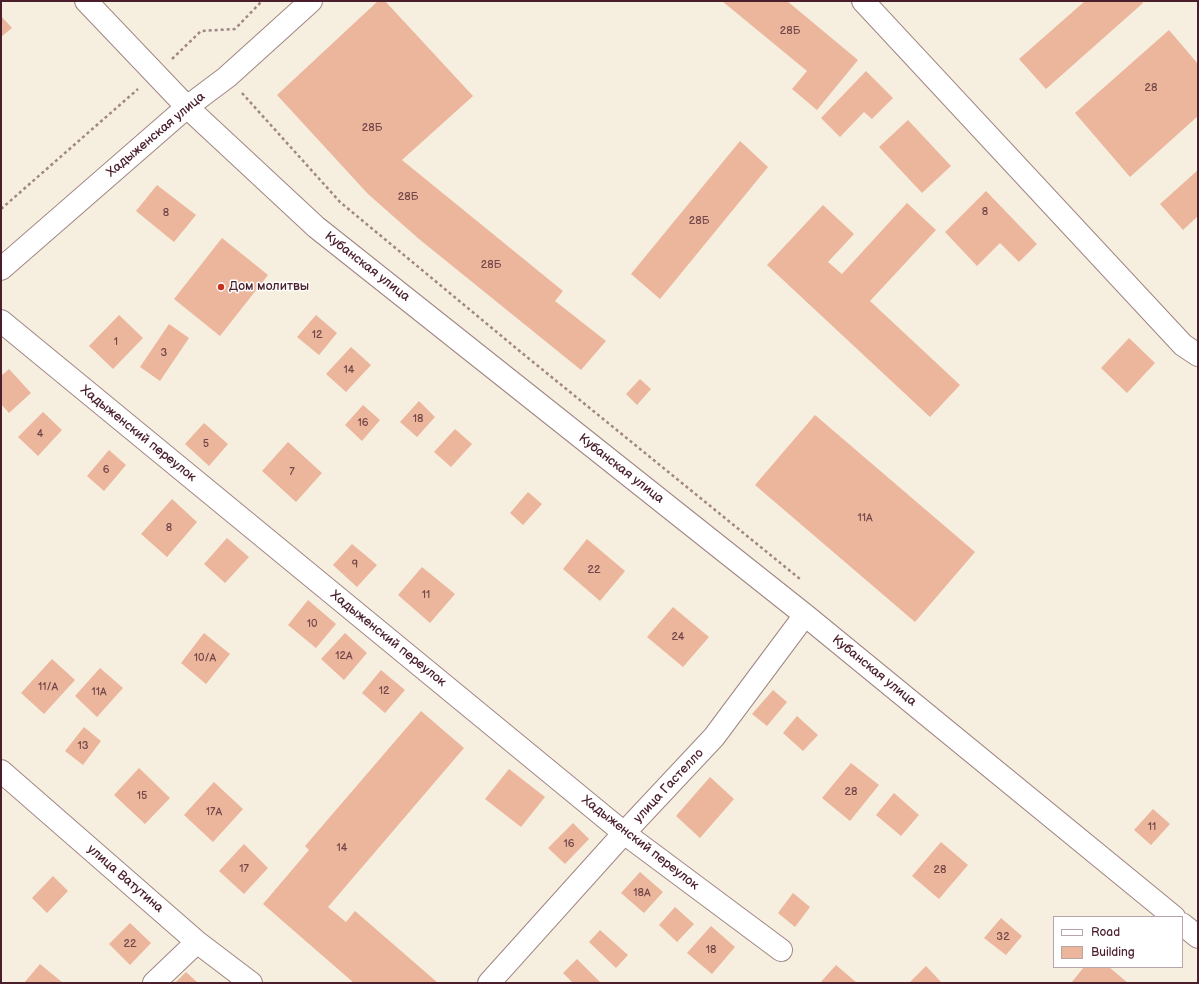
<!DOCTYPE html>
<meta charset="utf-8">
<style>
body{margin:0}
#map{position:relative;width:1199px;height:984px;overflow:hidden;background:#f6eede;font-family:"Balsamiq Sans",sans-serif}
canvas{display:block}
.frame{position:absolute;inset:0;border:2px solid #4a1f2b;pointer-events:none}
.legend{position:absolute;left:1053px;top:916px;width:130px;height:52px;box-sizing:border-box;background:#fff;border:1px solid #b7a5aa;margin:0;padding:5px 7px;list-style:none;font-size:12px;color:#4a1f2b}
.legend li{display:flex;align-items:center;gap:8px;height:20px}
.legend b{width:20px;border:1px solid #b7a5aa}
</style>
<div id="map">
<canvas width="1199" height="984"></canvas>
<div class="frame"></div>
<ul class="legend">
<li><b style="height:5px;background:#fff"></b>Road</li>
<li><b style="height:11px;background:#ecb69d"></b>Building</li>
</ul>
</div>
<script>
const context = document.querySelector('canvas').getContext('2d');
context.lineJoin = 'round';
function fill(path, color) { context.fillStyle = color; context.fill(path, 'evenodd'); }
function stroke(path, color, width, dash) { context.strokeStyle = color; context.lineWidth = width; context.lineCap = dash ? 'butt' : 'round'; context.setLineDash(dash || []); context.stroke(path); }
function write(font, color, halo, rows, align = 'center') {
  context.font = font + ' "Balsamiq Sans",sans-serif'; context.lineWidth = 3; context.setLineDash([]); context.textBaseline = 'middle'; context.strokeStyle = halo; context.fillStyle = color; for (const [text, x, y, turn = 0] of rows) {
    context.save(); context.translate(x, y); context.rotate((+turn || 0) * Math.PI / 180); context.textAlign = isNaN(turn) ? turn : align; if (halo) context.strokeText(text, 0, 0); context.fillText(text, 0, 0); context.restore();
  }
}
fill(new Path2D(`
 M378 1H385L473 96 402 160 563 291 555 301 606 341 581 370 419 239 368 194 277 95Z
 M722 1H787L858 60 817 110 792 89 807 71Z
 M1085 1H1142L1143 3 1046 89 1019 59Z
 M1 16 12 28 1 37Z
 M1169 30 1198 64V116L1130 177 1075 113Z
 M866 71 893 98 872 119 864 112 840 137 821 118Z
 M908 120 951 166 922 193 879 147Z
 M740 141 768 167 660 299 631 274Z
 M1198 170V216L1183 230 1160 204Z
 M157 185 196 215 174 242 136 211Z
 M986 191 1037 244 1019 262 1000 243 977 266 945 232Z
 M907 203 936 230 870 301 960 385 930 417 767 265 823 205 854 234 828 262 842 274Z
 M222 238 268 275 220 336 174 299Z
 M119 315 143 338 113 369 89 346Z
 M316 315 337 333 319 355 297 337Z
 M169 324 189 338 160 381 140 367Z
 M1129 338 1155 363 1127 393 1101 368Z
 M351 347 371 365 346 392 326 374Z
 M9 369 31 393 9 413 1 404V376Z
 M640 379 651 389 637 405 626 394Z
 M419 401 435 417 417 437 400 422Z
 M363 405 380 420 362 441 345 425Z
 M43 412 62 430 38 456 18 437Z
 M815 415 975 552 915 622 755 485Z
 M204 423 228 444 209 466 185 444Z
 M455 429 472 444 451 467 434 452Z
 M288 442 322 473 296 502 262 471Z
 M109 450 126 465 104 491 87 476Z
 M528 492 542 504 523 525 510 513Z
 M172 499 197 522 167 557 141 534Z
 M227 538 249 557 225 583 204 564Z
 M587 539 625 571 600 601 563 569Z
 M352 544 377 565 357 587 333 565Z
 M422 567 455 594 430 623 398 595Z
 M308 600 336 624 316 648 288 625Z
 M673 607 709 637 683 667 647 637Z
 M204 633 230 654 206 684 181 663Z
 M345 633 367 653 344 680 321 659Z
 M52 659 75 680 44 714 21 693Z
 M100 668 123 688 97 717 75 696Z
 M381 670 405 690 385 713 362 693Z
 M773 690 787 702 767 726 752 714Z
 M421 711 464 748 328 907 346 922 355 911 438 983H354L263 904 309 850 305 846Z
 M797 716 818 735 803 751 783 733Z
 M84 727 101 741 83 765 65 751Z
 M851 763 879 785 850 821 822 798Z
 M139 768 170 798 145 824 114 795Z
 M509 769 545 797 521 827 485 799Z
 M710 777 734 799 700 838 676 816Z
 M214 782 243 809 213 842 184 815Z
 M894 793 919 815 901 836 876 815Z
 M1153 809 1170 824 1151 845 1134 830Z
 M573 823 589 839 565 864 548 848Z
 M941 842 968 865 939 899 912 876Z
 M244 844 268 868 244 894 219 871Z
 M640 872 663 892 644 913 621 893Z
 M53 876 68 891 47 913 32 898Z
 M793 893 810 907 795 927 778 913Z
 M675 907 694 924 677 942 659 925Z
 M1001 918 1022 936 1006 955 984 938Z
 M130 923 151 943 130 965 109 944Z
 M711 926 735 947 712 974 687 953Z
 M600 930 628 955 616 968 589 942Z
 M577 959 601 983H573L563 973Z
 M40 964 63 983H24Z
 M836 965 857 983H820Z
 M926 966 942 983H909Z
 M1084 967H1109L1128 983H1071Z
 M186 972 198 983H175Z`), '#ecb69d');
const minor = new Path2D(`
 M86 1 187 107 316 227 805 615 1174 917
 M863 1 1183 345 1198 355
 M1 321 624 833 781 950
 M1 771 197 942 251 983
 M1182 924 1198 937
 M154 983 197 942
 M489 983 624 833 714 737 805 615`);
const major = new Path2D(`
 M1 269 187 107 227 77 311 1`);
stroke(minor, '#a08684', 24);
stroke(major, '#a08684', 24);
stroke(new Path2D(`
 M172 59 201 31 235 29 262 1
 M242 93 340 202 522 353 800 579
 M1 209 138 89`), '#a08684', 2.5, [3, 3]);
stroke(minor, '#fff', 22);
stroke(major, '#fff', 22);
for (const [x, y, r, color] of [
 [221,287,4,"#c8321e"]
]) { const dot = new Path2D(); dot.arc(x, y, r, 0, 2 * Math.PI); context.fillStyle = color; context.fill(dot); stroke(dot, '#fff', 1.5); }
write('11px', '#724548', null, [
 ["28Б",790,31],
 ["28",1151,88],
 ["28Б",372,128],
 ["28Б",408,197],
 ["8",985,212],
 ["8",166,213],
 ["28Б",699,221],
 ["28Б",491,265],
 ["12",317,335],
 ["1",116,342],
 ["3",164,353],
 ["14",349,370],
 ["18",418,419],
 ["16",363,423],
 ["4",40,434],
 ["5",206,444],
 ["6",106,470],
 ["7",292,472],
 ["11А",865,518],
 ["8",169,528],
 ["9",355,565],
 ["22",594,570],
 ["11",426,595],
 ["10",312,624],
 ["24",678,637],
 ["12А",344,656],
 ["10/А",205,658],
 ["11/А",48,687],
 ["12",384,691],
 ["11А",99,692],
 ["13",83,746],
 ["28",851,792],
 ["15",142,796],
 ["17А",214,812],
 ["11",1152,827],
 ["16",569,844],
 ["14",342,848],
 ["17",244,869],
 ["28",940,870],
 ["18А",642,893],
 ["32",1003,937],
 ["22",130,944],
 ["18",711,950]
]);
write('13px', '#4a1f2b', '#fff', [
 ["Хадыженская улица",156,135,-40],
 ["Кубанская улица",367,267,38],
 ["Хадыженский переулок",138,434,39],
 ["Кубанская улица",621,469,38],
 ["Хадыженский переулок",388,639,39],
 ["Кубанская улица",874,671,39],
 ["улица Гастелло",669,786,-47],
 ["Хадыженский переулок",640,843,38],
 ["улица Ватутина",125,879,41]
]);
write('13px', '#4a1f2b', '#fff', [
 ["Дом молитвы",229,287]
], 'left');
</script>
